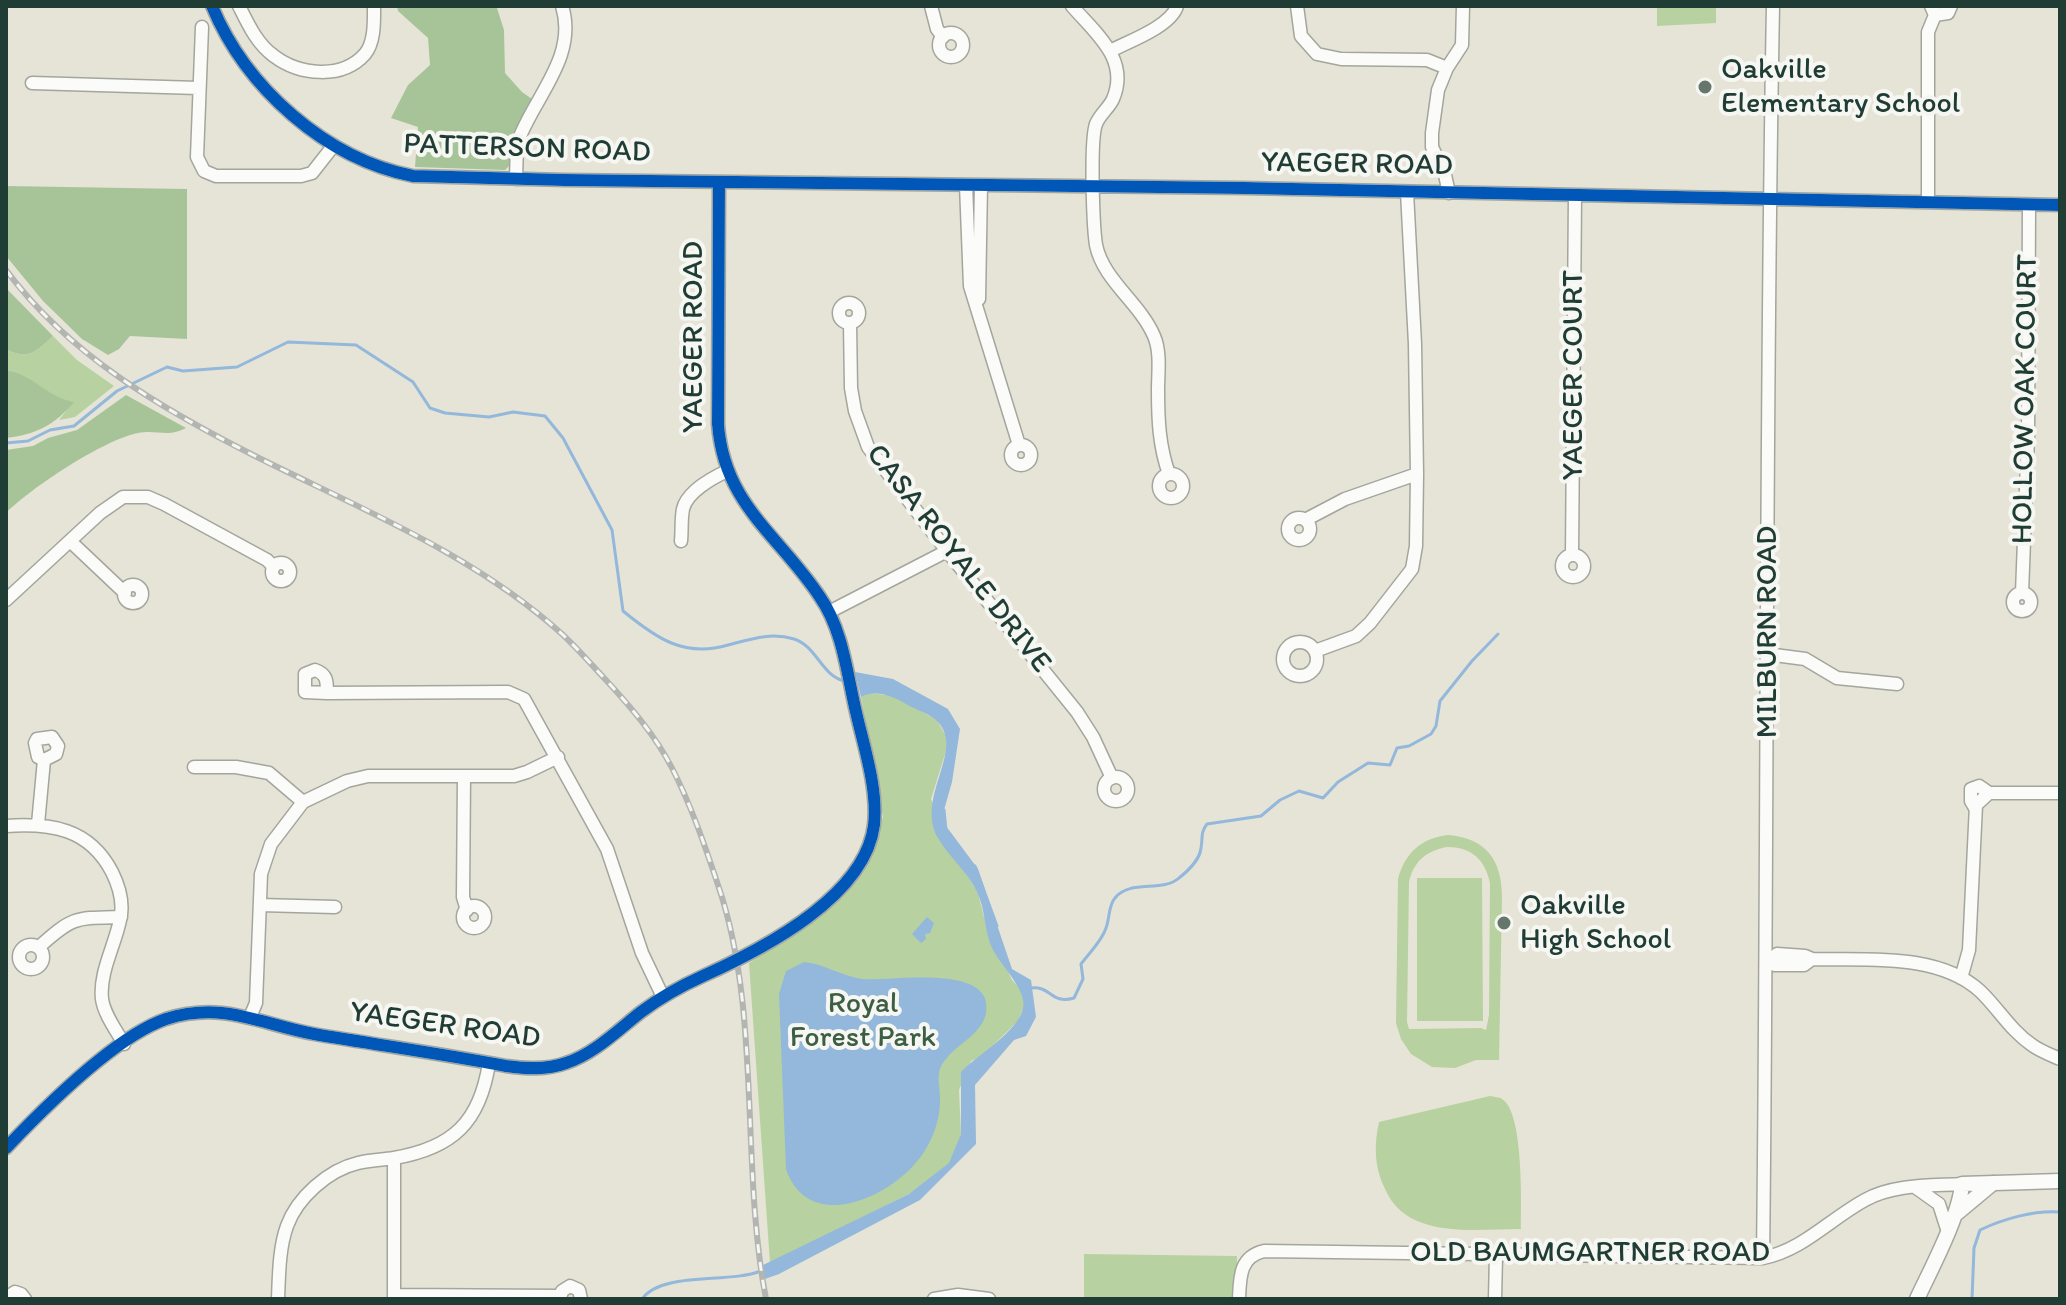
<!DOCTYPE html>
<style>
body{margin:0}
#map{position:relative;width:2066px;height:1305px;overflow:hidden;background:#e6e4d6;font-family:Itim,sans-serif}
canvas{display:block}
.frame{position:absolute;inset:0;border:8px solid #1f3d34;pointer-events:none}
</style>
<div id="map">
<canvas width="2066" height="1305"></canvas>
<div class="frame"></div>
</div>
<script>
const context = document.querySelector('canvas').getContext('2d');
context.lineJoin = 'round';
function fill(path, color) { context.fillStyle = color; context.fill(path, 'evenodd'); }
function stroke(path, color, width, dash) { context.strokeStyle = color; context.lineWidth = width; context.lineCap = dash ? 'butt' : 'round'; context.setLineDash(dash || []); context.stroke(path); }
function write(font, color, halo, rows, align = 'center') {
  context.font = font + ' Itim,sans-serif'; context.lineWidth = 8; context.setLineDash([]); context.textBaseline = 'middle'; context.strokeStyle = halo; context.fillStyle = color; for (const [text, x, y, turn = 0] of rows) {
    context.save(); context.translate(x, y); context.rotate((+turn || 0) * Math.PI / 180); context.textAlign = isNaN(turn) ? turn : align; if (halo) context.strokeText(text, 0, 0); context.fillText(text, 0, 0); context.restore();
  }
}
fill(new Path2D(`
 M1657 6H1716V23L1657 26Z
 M53 336 77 360 114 386 75 417 59 420 73 402C47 397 32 374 6 370V349C28 361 37 351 53 336Z
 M869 693 895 696 937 720 946 736V751L931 799 966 873 978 893 984 917 1012 980 1022 990 1024 1006 1018 1021 981 1057 971 1061 959 1090 961 1134 953 1165 909 1194 770 1263 749 963 815 920 862 873 883 817 861 697Z
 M1448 835C1486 838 1502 860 1502 897L1499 1060H1476L1455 1068 1432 1067 1411 1054 1401 1039 1396 1023 1398 879C1405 853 1421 838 1448 835ZM1447 847C1471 847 1485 859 1490 883L1489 1015 1486 1030 1481 1028 1409 1029 1407 1022 1409 882C1414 861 1426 851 1447 847Z
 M1417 878H1482L1483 1021H1417Z
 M1490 1096C1493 1097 1500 1097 1502 1099 1524 1112 1521 1205 1521 1229 1475 1229 1407 1240 1385 1189 1374 1167 1374 1145 1379 1122Z
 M1084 1254 1237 1256 1236 1299H1084Z`), '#b7d2a0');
fill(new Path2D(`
 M397 6H493L497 8 504 30 505 73 522 92 532 99 514 134 511 164 505 170 415 167 418 127 391 118 408 85 430 65 428 38 398 11Z
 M6 186 187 189V339L130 336 119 349 108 355 82 339 43 301 6 256Z
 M6 288 53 336C37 351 28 361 6 349Z
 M6 370C33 374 47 397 74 402 55 425 35 435 6 438Z
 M126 395 186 428C167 438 156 429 138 433 103 440 31 488 6 513V450L33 446 48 438 77 430Z`), '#a7c498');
fill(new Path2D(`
 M855 672 893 679 948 709 960 729 952 782 944 810 946 826 978 869 1012 969 1031 980 1036 1017 1026 1036 1014 1040 975 1085 976 1144 920 1200 779 1274 762 1280 759 1267 909 1194 949 1163 961 1134V1072C976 1056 1019 1031 1023 1008 1027 990 1002 967 993 950 984 933 986 910 977 892 968 872 949 857 938 838 915 798 965 751 938 722 931 714 916 710 906 704 893 696 875 689 861 697Z
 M927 917 934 923 930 933 925 934 926 939 921 943 912 934Z
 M804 962C825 964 841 976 862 979 889 982 995 962 986 1013 981 1038 949 1046 940 1069 937 1078 940 1089 940 1099 940 1116 936 1130 928 1145 905 1192 810 1240 786 1169L779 994 786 971Z`), '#93b8db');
stroke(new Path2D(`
 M6 443 28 441 50 430 74 426 117 391 167 367 183 371 237 367 288 342 356 345 413 382 430 408 445 413 489 417 513 412 545 416 563 438 612 530 623 611C656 638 684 658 728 645 751 639 771 632 794 639 817 646 822 677 845 681
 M944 810 946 830
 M975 866 997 926
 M1030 988C1051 985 1051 1005 1074 998L1083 979 1081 964C1089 953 1102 941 1106 928 1110 918 1108 906 1115 898 1130 879 1162 893 1179 878 1188 871 1200 859 1201 848 1203 838 1200 833 1207 824L1261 816 1280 800 1299 791 1323 798 1338 782 1368 763 1390 765 1397 748 1409 746 1431 734 1436 726 1440 701 1472 661 1498 634
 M642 1299C662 1271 728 1284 761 1271
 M1972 1299 1974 1248 1980 1230C2003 1219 2034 1210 2060 1212`), '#93b8db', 3);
const minor = new Path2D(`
 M212 6C246 88 326 159 413 176L565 180 1244 188 2060 205
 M239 6C248 24 257 44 274 56 299 75 342 80 365 54 375 42 374 21 374 6
 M931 6 937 29 943 37
 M1072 6C1095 33 1130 59 1113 99 1109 108 1100 114 1096 124 1090 140 1093 225 1096 245 1103 280 1140 303 1154 336 1161 352 1158 373 1158 390 1158 419 1159 446 1169 474
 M1297 6 1301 36 1317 54 1341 59 1427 60 1447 68
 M1935 15 1948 13 1951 6
 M202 27 197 157 204 171 216 176H301L312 173 334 145
 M939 45a12 12 0 1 1 24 0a12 12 0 1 1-24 0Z
 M1112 50C1130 41 1171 26 1177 6
 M32 83 198 88
 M516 179 517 144 521 134C539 92 577 54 562 6
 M966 185 970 286 1019 445
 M1449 193 1445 175 1432 147V133L1438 90 1447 68 1462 45 1463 6
 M1928 202V32L1935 15 1931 6
 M979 299 981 185
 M839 313a10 10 0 1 1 20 0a10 10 0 1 1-20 0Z
 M850 323 851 388 855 411 868 447 947 551 1077 712 1093 737 1112 778
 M1011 455a10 10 0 1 1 20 0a10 10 0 1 1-20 0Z
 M1159 486a12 12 0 1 1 24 0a12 12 0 1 1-24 0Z
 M1288 529a11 11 0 1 1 22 0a11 11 0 1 1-22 0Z
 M1305 520 1345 499 1417 474
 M70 541 125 593
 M681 541C682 531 681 519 683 509 687 492 712 478 727 471
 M1572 555 1575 195
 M1562 566a11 11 0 1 1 22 0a11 11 0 1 1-22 0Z
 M272 572a9 9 0 1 1 18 0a9 9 0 1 1-18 0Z
 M124 594a9 9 0 1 1 18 0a9 9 0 1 1-18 0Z
 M2013 602a9 9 0 1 1 18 0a9 9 0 1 1-18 0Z
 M2022 593 2028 436 2029 205
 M6 600 100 513 123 497H148L164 504 267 560 274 567
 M829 612 947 551
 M1283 659a17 17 0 1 1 34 0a17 17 0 1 1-34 0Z
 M1315 651 1356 636 1370 623 1412 569 1416 546 1417 474 1415 344 1407 192
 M1767 654 1805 659 1837 678 1897 684
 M327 693C327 681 327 674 315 670L305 674V692L327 693 508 692 524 699 607 849 642 953 663 997
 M194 767H236L269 773 303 802
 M464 776 463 897 467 910
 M1104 789a12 12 0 1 1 24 0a12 12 0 1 1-24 0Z
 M1975 808 1971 801V789L1979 786 1989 793
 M38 824 44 760 56 754 58 746 52 737 37 739 35 743 38 757 44 760
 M6 826C51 823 89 828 112 872 119 886 124 904 120 920 115 945 99 973 102 999 104 1014 116 1030 124 1044
 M260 905 335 907
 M463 917a11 11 0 1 1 22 0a11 11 0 1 1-22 0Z
 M19 957a12 12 0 1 1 24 0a12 12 0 1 1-24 0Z
 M39 947C73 916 76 918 121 917
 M1767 960H1771L1774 965H1804L1812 959C1865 961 1937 952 1980 991 1998 1008 2011 1031 2032 1045 2040 1051 2051 1055 2060 1059
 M1771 960 1777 954 1805 956 1812 959
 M1961 978 1969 950 1976 805 1989 793H2060
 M250 1017 256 1003 261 874 271 844 303 802 347 781 368 776H514L527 772 558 757
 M6 1148C44 1108 114 1037 166 1019 223 1001 260 1024 314 1034 378 1045 443 1054 506 1066 527 1069 547 1070 566 1063 594 1054 618 1030 641 1012 661 997 681 986 703 976 763 949 865 897 874 825 878 789 864 747 856 712 847 674 843 630 820 597 779 535 724 505 718 424L719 182
 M394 1158V1299
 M1915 1187 1939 1204 1947 1229
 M1763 1258C1768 841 1765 423 1773 6
 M394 1295 560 1296
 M6 1298 15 1292 21 1294 25 1299
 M278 1299C279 1275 279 1248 287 1226 297 1198 328 1170 358 1163 370 1160 382 1160 394 1158 453 1148 480 1122 489 1063
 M560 1299 562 1291 570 1286 579 1290 581 1299
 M934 1299 958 1295 989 1299
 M1239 1299C1240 1278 1239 1257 1264 1251L1763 1258C1803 1250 1830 1219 1865 1200 1894 1184 1930 1186 1962 1184
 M1495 1299 1496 1255`);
const major = new Path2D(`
 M1957 1213 1993 1183
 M1917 1299C1931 1269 1960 1215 1962 1184L2060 1181`);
stroke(minor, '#a3a69d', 15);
stroke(major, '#a3a69d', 17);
stroke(minor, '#fbfbf9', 12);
stroke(major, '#fbfbf9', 14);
const rail = new Path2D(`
 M6 270C69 355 162 409 255 456 359 508 475 555 562 634 577 648 591 664 605 679 630 706 655 735 672 768 691 805 705 846 718 885 762 1013 740 1165 766 1299`);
stroke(rail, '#b2b5b2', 6);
stroke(rail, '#f6f6f2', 3, [9]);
stroke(new Path2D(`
 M212 6C246 88 326 159 413 176L565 180 1244 188 2060 205
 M6 1148C44 1108 114 1037 166 1019 223 1001 260 1024 314 1034 378 1045 443 1054 506 1066 527 1069 547 1070 566 1063 594 1054 618 1030 641 1012 661 997 681 986 703 976 763 949 865 897 874 825 878 789 864 747 856 712 847 674 843 630 820 597 779 535 724 505 718 424L719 182`), '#0057b8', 12);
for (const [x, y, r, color] of [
 [1705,87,8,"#65776d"],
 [1504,923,8,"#65776d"]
]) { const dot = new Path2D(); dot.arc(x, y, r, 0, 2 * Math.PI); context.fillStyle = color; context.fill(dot); stroke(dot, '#f6f6f2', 3); }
write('30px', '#1f3d34', '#f6f6f2', [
 ["Oakville",1721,70],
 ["Elementary School",1721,104],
 ["Oakville",1520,906],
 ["High School",1520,940]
], 'left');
write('30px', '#1f3d34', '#f6f6f2', [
 ["PATTERSON ROAD",527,149,2],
 ["YAEGER ROAD",1357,165,1],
 ["YAEGER ROAD",694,337,-90],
 ["YAEGER COURT",1574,375,-90],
 ["HOLLOW OAK COURT",2026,399,-89],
 ["CASA ROYALE DRIVE",958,559,52],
 ["MILBURN ROAD",1768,632,-90],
 ["YAEGER ROAD",445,1026,8],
 ["OLD BAUMGARTNER ROAD",1590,1253]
]);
write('30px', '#3c5f44', '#f6f6f2', [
 ["Royal",863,1004],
 ["Forest Park",863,1038]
]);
</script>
